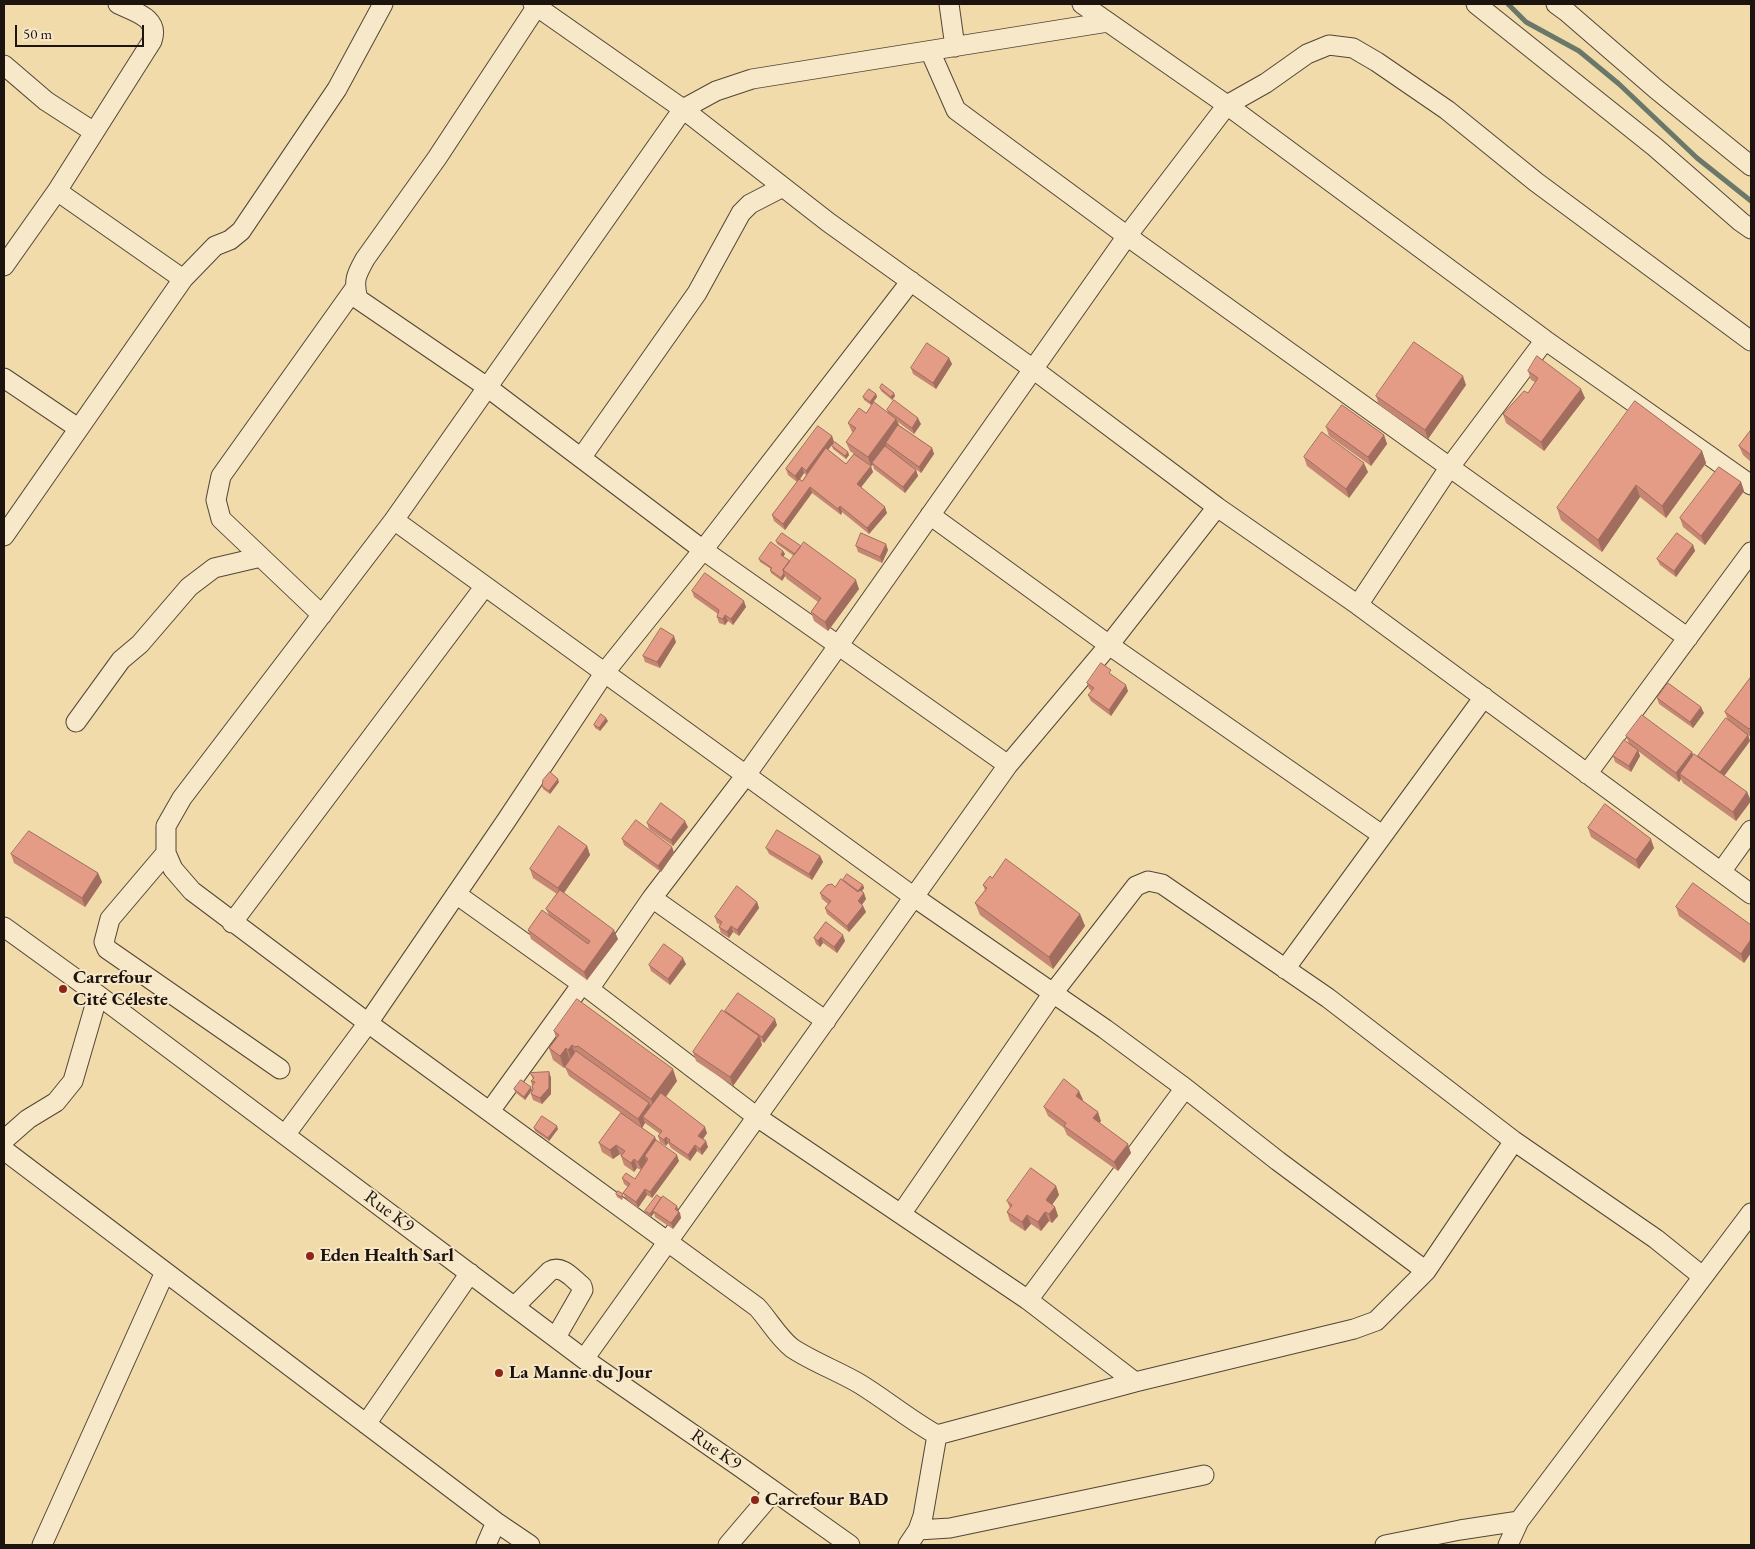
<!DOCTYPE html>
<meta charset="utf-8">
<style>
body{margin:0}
#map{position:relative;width:1755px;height:1549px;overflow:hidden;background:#f1dbaa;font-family:"EB Garamond",serif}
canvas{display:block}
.frame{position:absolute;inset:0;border:5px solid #1e140f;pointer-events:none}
.scale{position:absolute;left:15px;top:25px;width:129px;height:22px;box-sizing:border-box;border:2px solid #1e140f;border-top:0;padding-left:6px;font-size:15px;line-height:18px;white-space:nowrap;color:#1e140f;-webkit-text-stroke:4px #f6e8c8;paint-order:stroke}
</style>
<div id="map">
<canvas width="1755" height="1549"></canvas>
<div class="frame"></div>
<div class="scale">50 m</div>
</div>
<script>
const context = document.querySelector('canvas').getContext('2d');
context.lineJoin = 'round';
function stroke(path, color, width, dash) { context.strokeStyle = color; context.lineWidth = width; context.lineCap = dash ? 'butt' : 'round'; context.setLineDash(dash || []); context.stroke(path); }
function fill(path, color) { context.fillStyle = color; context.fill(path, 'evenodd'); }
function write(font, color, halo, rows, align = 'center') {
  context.font = font + ' "EB Garamond",serif'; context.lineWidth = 4; context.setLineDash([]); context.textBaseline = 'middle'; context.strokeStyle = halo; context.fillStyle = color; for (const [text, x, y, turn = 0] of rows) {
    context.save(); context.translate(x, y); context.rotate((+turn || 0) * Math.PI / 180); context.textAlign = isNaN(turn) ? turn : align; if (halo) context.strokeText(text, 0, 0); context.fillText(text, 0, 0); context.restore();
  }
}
stroke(new Path2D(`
 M1508 4 1526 22 1579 51 1619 84 1697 158 1751 201`), '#697869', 5);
const minor = new Path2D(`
 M533 4 683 109 828 222 1033 369 1217 507 1358 605 1751 894
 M949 4 955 47
 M1082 4 1227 105 1545 340 1751 485
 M1476 4 1655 147 1741 222 1751 229
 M1556 4 1567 12 1656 89 1751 166
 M537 6 437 158 365 259C356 275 353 281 358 299L487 387 703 550 1008 765
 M1108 22 752 79 716 91 683 109 394 520 182 798 166 826V853L173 869 192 891 368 1023 757 1307C769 1320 778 1337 792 1348 813 1362 838 1371 860 1384 886 1400 910 1420 937 1435L1135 1382 1354 1329 1376 1321 1426 1271 1514 1141
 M930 51 956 110 1127 236 1688 638
 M4 65 46 101 94 132
 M57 191 183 279
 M4 266 57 191 152 41C160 18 135 12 118 4
 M4 378 78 428
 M581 458 697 293 741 213 750 204 783 187
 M930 515 1109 645 1382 835
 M394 520 914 897 1105 1029 1185 1088 1278 1161 1426 1271
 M4 536 183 279 215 246 230 240 241 231 337 89 383 4
 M1358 605 1449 468 1545 340
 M322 615 221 519 216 500 221 476 355 288
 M76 722 121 660 140 644 189 587 214 568 261 557
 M1587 774 1751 552
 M166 853 110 919 104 942 107 949 280 1069
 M1721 872 1751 830
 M456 894 589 989 757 1117 1028 1300 1135 1382
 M652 898 826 1021
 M232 923 485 586
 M4 927 98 995 584 1359 740 1467 850 1545
 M1285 969 1484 697
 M589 989 652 898 746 775 838 646 1127 236 1227 105 1266 83 1307 54 1329 45 1353 48 1377 62 1447 110 1536 182 1751 341
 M490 1111 582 984
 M285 1135 368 1023 506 821 605 672 703 550 911 281
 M4 1140 28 1119 56 1102 73 1081 98 995
 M4 1150 496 1522 530 1545
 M901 1214 1053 993 1136 886 1148 881 1162 884 1328 998 1514 1141 1656 1239 1702 1276
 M1028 1300 1185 1088
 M515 1306 550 1271C562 1264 573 1279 582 1286L583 1290 556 1337
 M584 1359 1008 765 1109 645 1217 507
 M366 1424 470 1273
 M918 1530 950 1528 1204 1475
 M42 1545 165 1272
 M486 1545 496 1522
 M728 1545 774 1491
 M908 1545 918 1530 923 1516 937 1435
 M1385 1545 1460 1530 1519 1521
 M1508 1545 1519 1521 1751 1213`);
stroke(minor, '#534636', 21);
stroke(minor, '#f6e8c8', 19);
fill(new Path2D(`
 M949 358 952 364 936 389 913 374 911 368Z
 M1528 371 1585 398 1544 451 1506 423 1503 414 1528 393 1535 382 1531 380Z
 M1466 385 1428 439 1379 405 1376 396Z
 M880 388 895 396 892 400 881 391Z
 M876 394 877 397 871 405 864 400 863 397Z
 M887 410 921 424 914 434 898 422 899 425 932 448 934 454 921 473 906 462 916 470 918 476 905 493 874 469 873 465 871 466 863 460 873 472 861 487 887 513 869 534 842 512 841 515 812 493 785 530 774 521 772 515 797 482 788 475 786 469 832 436 834 442 828 450 846 464 854 454 850 451 846 442 853 433 852 432 848 423 866 413H888ZM804 473 806 475 802 481 800 479Z
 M1326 427 1384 435 1387 444 1371 466 1329 436Z
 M1751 430V462L1743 455 1739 446Z
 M832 446 848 452 849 455 846 459 833 449Z
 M1702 451 1706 463 1666 518 1640 497 1602 552 1561 520 1557 508Z
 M1304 457 1368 472 1349 498 1307 466Z
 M1741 482 1744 491 1705 545 1683 527 1680 518Z
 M776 541 859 589 828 631 814 621 811 612 818 602 787 579 785 576 782 581 771 573 770 570 771 569 760 562 759 559 783 551 785 554 783 557 790 561 794 556 777 544Z
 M1693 545 1695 551 1676 577 1660 565 1657 559Z
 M856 546 888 550 882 563 858 552Z
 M692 591 746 607 733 625 728 621 725 625 719 623 717 617 718 614 694 597Z
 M676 642 660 668 645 662 643 656Z
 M1113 676 1128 691 1111 716 1091 701 1088 695 1092 691 1089 689 1087 683Z
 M1751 677V737L1748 735 1750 741 1724 776 1747 792 1751 801 1736 821 1683 783 1681 779 1679 782 1638 751 1640 756 1631 772 1615 762 1613 756 1629 744 1626 736 1692 752 1693 755 1698 758V756L1728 720 1725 712Z
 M1657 698 1704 713 1693 728 1659 704Z
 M608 721 600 731 595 728 594 725Z
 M559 782 550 794 543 789 542 786Z
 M647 823 688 827 673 846 649 829Z
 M1588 828 1654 848 1639 869 1591 837Z
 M622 839 672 847 674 853 661 872 624 845Z
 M587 846 590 855 564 893 618 939 587 980 531 939 528 930 549 915 546 909 557 894 533 878 530 869Z
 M766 848 820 856 823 862 812 880 769 854Z
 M11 854 98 873 102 882 85 907 14 863Z
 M992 878 1080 914 1085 926 1053 969 980 915 975 903 985 890 983 885Z
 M843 880 863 885 864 888 862 891 866 899 862 905 863 906 866 912 849 932 827 914 825 908 828 904 822 899 820 893 835 887Z
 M757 902 759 908 739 936 733 932 729 938 721 933 719 927 720 925 717 923 715 917Z
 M1676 907 1751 925 1744 963 1679 916Z
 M826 922 845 941 837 953 823 943 820 947 816 944 814 938Z
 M686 964 670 985 651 971 649 965Z
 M725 1011 777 1025 764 1043 761 1041 762 1045 733 1086 696 1061 693 1052 725 1012Z
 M554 1031 677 1081 666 1097 707 1133 703 1139 708 1147 702 1155 697 1151 690 1161 671 1148 668 1143 666 1146 660 1142 658 1136 660 1134 645 1123 642 1128 655 1137 656 1140 679 1161 652 1198 647 1195 638 1208 626 1199 623 1193 628 1187 624 1184 622 1178 635 1179 641 1170 637 1168 634 1172 624 1165 621 1156 620 1154 613 1159 602 1152 599 1143 621 1113 569 1076 565 1067 570 1060 564 1068 553 1060 549 1048 556 1038Z
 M549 1072 551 1078V1094L542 1104 533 1100 531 1094 533 1089 531 1081 533 1079 530 1073Z
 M514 1089 532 1090 525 1100 515 1092Z
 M1082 1100 1101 1121 1099 1123 1131 1153 1118 1171 1067 1135 1064 1128 1048 1116 1044 1107 1083 1100Z
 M534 1128 558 1129 549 1141 535 1131Z
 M1056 1186 1059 1195 1052 1205 1055 1207 1058 1216 1052 1223 1049 1221 1041 1231 1031 1224 1025 1231 1010 1221 1007 1212 1010 1208 1007 1201Z
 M616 1194 624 1197 622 1200 617 1197Z
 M645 1211 680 1212 681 1218 673 1229 655 1217 654 1213 651 1217 646 1214Z`), '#c58673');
fill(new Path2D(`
 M949 358 952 364 936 389 933 383Z
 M1463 376 1466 385 1428 439 1425 430Z
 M1581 389 1585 398 1544 451 1541 442Z
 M894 393 895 396 892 400 891 397Z
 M876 394 877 397 871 405 870 402Z
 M918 418 921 424 914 434 912 428Z
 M896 419 900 428 886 443V446L873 464 872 463 873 465 871 466 868 457Z
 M1384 435 1387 444 1371 466 1368 457Z
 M832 436 834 442 808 477 806 471Z
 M932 448 934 454 921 473 919 467Z
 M1702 451 1706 463 1666 518 1662 506Z
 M848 452 849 455 846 459 845 456Z
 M1364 463 1368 472 1349 498 1346 489Z
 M871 466 873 472 859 490 857 484Z
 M802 467 804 473 798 482 795 476Z
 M916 470 918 476 905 493 903 487Z
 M1741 482 1744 491 1705 545 1701 536Z
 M1636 485 1640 497 1602 552 1598 540Z
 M810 487 812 493 785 530 783 524Z
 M840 506 842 512 841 515 838 509Z
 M885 507 887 513 869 534 867 528Z
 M886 544 888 550 882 563 880 557Z
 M1693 545 1695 551 1676 577 1674 571Z
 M783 551 785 554 782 558 781 555Z
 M784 573 785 576 782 581 781 578Z
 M856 580 859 589 828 631 825 622Z
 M744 601 746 607 733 625 731 619Z
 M725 615 728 621 725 625 723 619Z
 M674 636 676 642 660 668 657 662Z
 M1126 685 1128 691 1111 716 1109 710Z
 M1701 707 1704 713 1693 728 1690 722Z
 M606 718 608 721 600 731 599 728Z
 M1748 735 1750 741 1722 779 1720 772Z
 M1638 750 1640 756 1631 772 1629 766Z
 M1692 752 1695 761 1680 774 1681 779 1679 782 1676 773Z
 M558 779 559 782 550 794 549 791Z
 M1747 792 1751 801 1736 821 1733 812Z
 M685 821 688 827 673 846 671 840Z
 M1651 839 1654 848 1639 869 1636 860Z
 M587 846 590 855 561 897 558 888Z
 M672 847 674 853 661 872 658 866Z
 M820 856 823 862 812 880 809 874Z
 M98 873 102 882 85 907 82 898Z
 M863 885 864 888 860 894 858 891Z
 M864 893 866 899 860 907 858 901Z
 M757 902 759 908 739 936 737 930Z
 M863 906 866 912 849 932 847 926Z
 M1080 914 1085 926 1053 969 1049 957Z
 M731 926 733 932 729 938 727 932Z
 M614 930 618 939 587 980 584 972Z
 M843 935 845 941 837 953 834 947Z
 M821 937 823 943 820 947 818 941Z
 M1751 939V953L1744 963 1741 954Z
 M683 958 686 964 670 985 668 979Z
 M775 1019 777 1025 764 1043 762 1037Z
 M759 1036 762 1045 733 1086 730 1077Z
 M572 1045 576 1057 572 1062 568 1050Z
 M566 1048 570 1060 564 1068 560 1056Z
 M673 1069 677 1081 655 1111 651 1099Z
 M549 1072 551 1078V1094L542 1104 540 1098Z
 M531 1087 532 1090 525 1100 524 1097Z
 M1079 1091 1083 1100 1079 1105 1076 1096Z
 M649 1103 653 1112 643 1117 645 1123 642 1128 638 1119Z
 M1098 1112 1101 1121 1096 1127 1093 1118Z
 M557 1126 558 1129 549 1141 548 1138Z
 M705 1127 707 1133 701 1142 698 1136Z
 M655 1137 658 1146 645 1156 647 1162 642 1171 638 1162Z
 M666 1137 668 1143 666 1146 664 1140Z
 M706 1141 708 1147 702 1155 700 1149Z
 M1128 1144 1131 1153 1118 1171 1114 1162Z
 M616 1145 620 1154 613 1159 610 1150Z
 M695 1145 697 1151 690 1161 688 1155Z
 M677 1155 679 1161 652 1198 650 1192Z
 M634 1159 637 1168 634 1172 631 1163Z
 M1056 1186 1059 1195 1049 1209 1046 1200Z
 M645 1189 647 1195 638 1208 636 1202Z
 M661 1198 653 1211 654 1213 651 1217 650 1214Z
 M677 1206 681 1218 673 1229 671 1223 675 1209Z
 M1055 1207 1058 1216 1052 1223 1049 1214Z
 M1045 1212 1049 1221 1041 1231 1038 1222Z
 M1027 1215 1031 1224 1025 1231 1022 1222Z`), '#a06d5e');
const building = new Path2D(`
 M1414 342 1463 376 1425 430 1376 396Z
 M927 343 949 358 933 383 911 368Z
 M1537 356 1581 389 1541 442 1503 414 1524 391 1528 393 1538 378 1528 371Z
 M882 384 894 393 891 397 880 388Z
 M869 389 876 394 870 402 863 397Z
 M894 400 918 418 912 428 887 410Z
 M1635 401 1702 451 1662 506 1636 485 1598 540 1557 508Z
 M874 402 896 419 868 457 846 442 856 428 848 423 859 408 866 413Z
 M1342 405 1384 435 1368 457 1326 427Z
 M898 425 932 448 919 467 886 443Z
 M818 426 832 436 806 471 802 467 795 476 786 469Z
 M1751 430V455L1739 446Z
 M1322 432 1364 463 1346 489 1304 457Z
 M835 442 848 452 845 456 832 446Z
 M885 446 916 470 903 487 872 463Z
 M826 448 846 464 854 454 871 466 857 484 885 507 867 528 840 506 838 509 810 487 783 524 772 515 799 479 802 481Z
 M1719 467 1741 482 1701 536 1680 518Z
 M782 533 801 546 795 554 776 541Z
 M861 533 886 544 880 557 856 546Z
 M1677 533 1693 545 1674 571 1657 559Z
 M771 542 783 551 781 555 790 561 783 570 784 573 781 578 770 570 772 568 759 559Z
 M804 542 856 580 825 622 811 612 821 598 783 570Z
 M705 573 744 601 731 619 725 615 723 619 717 617 719 610 692 591Z
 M661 628 674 636 657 662 643 656Z
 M1101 663 1111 670 1109 673 1126 685 1109 710 1088 695 1094 688 1087 683Z
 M1751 677V727L1749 729 1725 712Z
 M1668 683 1701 707 1690 722 1657 698Z
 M601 714 606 718 599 728 594 725Z
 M1642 715 1692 752 1676 773 1626 736Z
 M1726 718 1748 735 1720 772 1698 756Z
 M1624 740 1638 750 1629 766 1613 756Z
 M1694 754 1747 792 1733 812 1680 774Z
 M550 772 558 779 549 791 542 786 543 780Z
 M661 803 685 821 671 840 647 823Z
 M1605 804 1651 839 1636 860 1588 828Z
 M636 820 672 847 658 866 622 839Z
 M559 826 587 846 558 888 530 869Z
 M777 830 820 856 809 874 766 848Z
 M29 831 98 873 82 898 11 854Z
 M1006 859 1080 914 1049 957 975 903 987 888 983 885 990 876 992 878Z
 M847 874 863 885 858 891 843 880Z
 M841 879 858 892 860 890 864 893 858 901 863 906 847 926 825 908 831 901 820 893 827 885 832 884 835 887Z
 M1693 883 1751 925V939L1741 954 1676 907Z
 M737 886 757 902 737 930 731 926 727 932 719 927 722 922 715 917Z
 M560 890 614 930 584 972 528 930 542 910 588 944 590 941 546 909Z
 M826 922 843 935 834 947 821 937 818 941 814 938Z
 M664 944 683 958 668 979 649 965Z
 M738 993 775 1019 762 1037 725 1011Z
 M577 999 673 1069 651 1099 578 1046 575 1047 572 1045 568 1050 566 1048 560 1056 549 1048 559 1035 554 1031Z
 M722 1010 759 1036 730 1077 693 1052Z
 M576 1051 649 1103 638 1119 565 1067Z
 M549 1072V1088L540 1098 531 1094 533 1089 532 1086 535 1082 531 1081 534 1078 530 1073Z
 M1064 1079 1079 1091 1076 1096 1098 1112 1093 1118 1128 1144 1114 1162 1064 1126 1066 1123 1044 1107Z
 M521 1080 531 1087 524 1097 514 1089Z
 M661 1093 705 1127 698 1136 706 1141 700 1149 695 1145 688 1155 669 1142 670 1140 666 1137 664 1140 658 1136 662 1131 643 1117Z
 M621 1113 655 1137 638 1162 634 1159 631 1163 621 1156 625 1151 616 1145 610 1150 599 1143Z
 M542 1116 557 1126 548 1138 534 1128Z
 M656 1140 677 1155 650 1192 645 1189 636 1202 623 1193 630 1184 622 1178 626 1173 635 1179 648 1159 645 1156Z
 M1031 1168 1056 1186 1046 1200 1055 1207 1049 1214 1045 1212 1038 1222 1027 1215 1022 1222 1007 1212 1012 1205 1007 1201Z
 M618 1191 623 1194 621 1197 616 1194Z
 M657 1195 661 1198 650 1214 645 1211Z
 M663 1196 677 1206 675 1209 679 1212 671 1223 653 1211Z`);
fill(building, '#e59c86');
stroke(building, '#a06d5e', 1);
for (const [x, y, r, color] of [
 [63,989,5,"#8f2418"],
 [310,1256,5,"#8f2418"],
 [499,1373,5,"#8f2418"],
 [755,1500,5,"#8f2418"]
]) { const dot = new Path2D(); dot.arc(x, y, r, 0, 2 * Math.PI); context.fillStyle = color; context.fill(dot); stroke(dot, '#f6e8c8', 2); }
write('bold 19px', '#1e140f', '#f6e8c8', [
 ["Carrefour",73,978],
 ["Cité Céleste",73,1000],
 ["Eden Health Sarl",320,1256],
 ["La Manne du Jour",509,1373],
 ["Carrefour BAD",765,1500]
], 'left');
write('19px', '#1e140f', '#f6e8c8', [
 ["Rue K9",389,1212,37],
 ["Rue K9",716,1450,35]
]);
</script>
